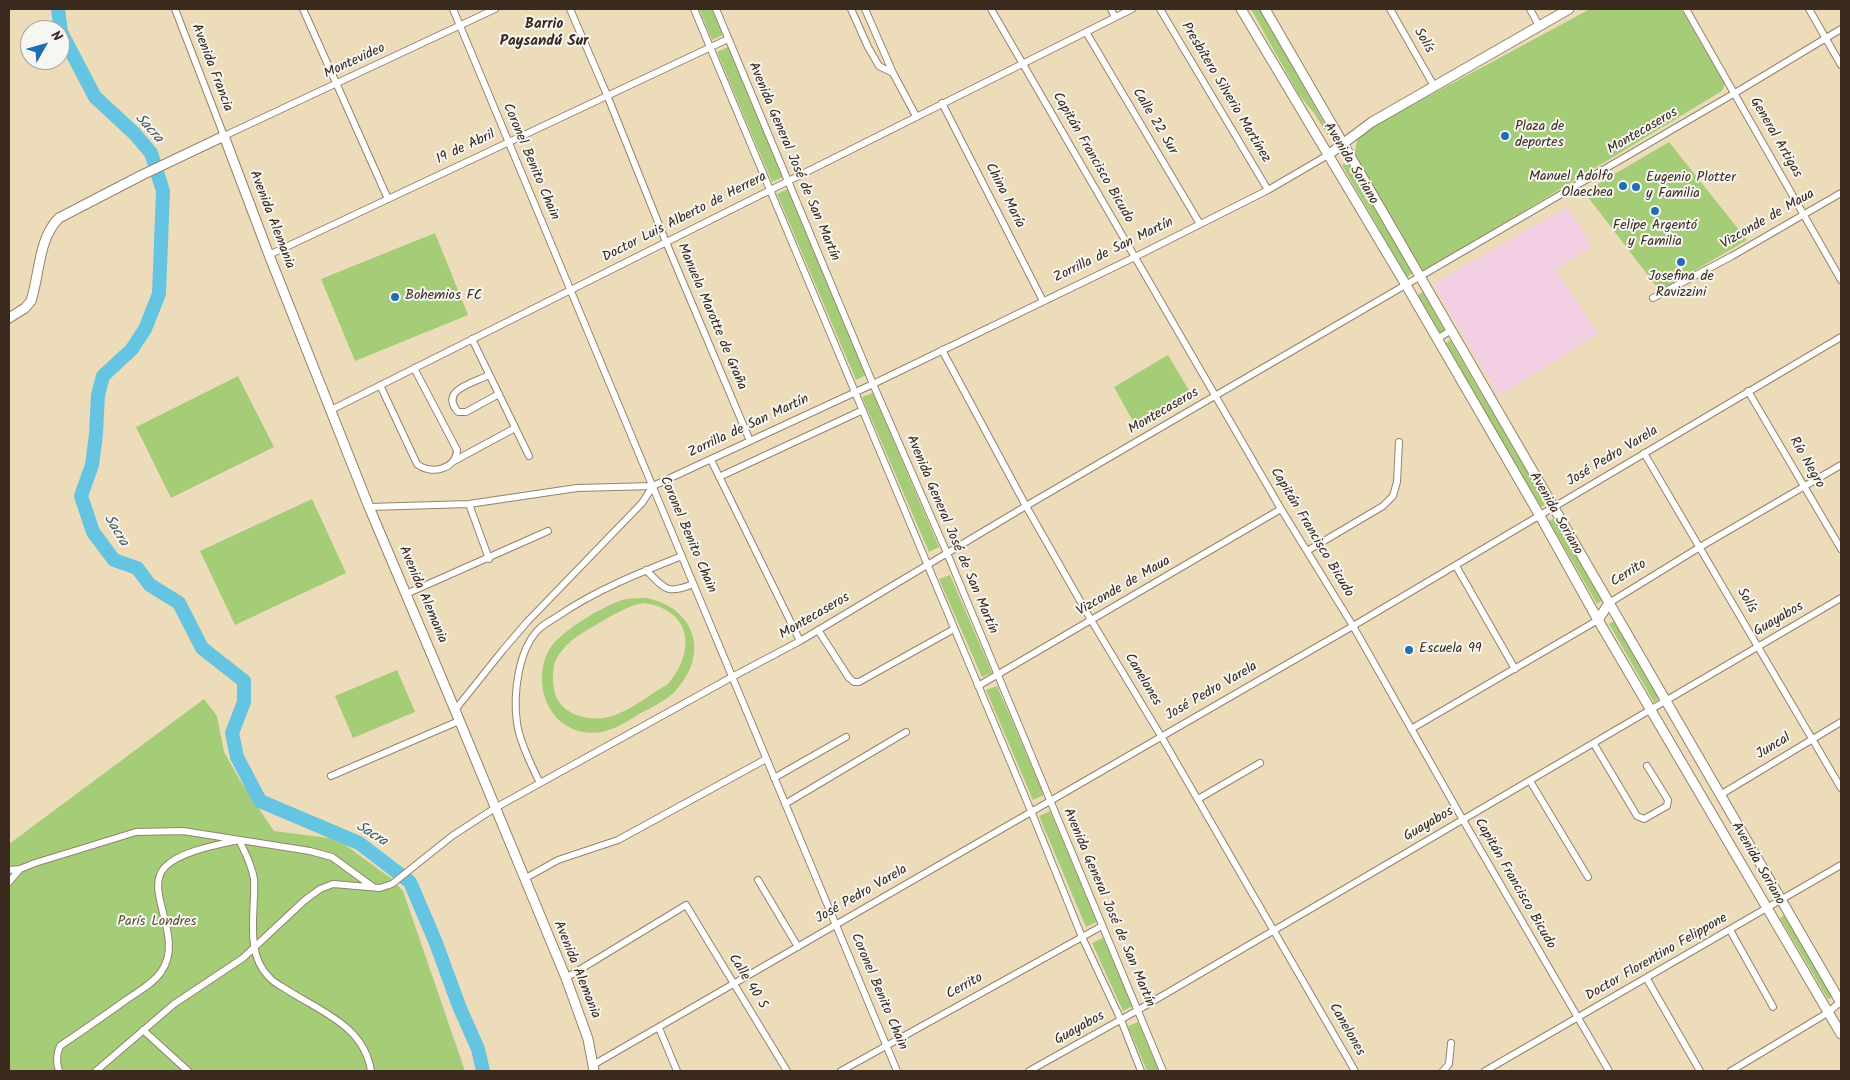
<!DOCTYPE html>
<meta charset="utf-8">
<style>
body{margin:0}
#map{position:relative;width:1850px;height:1080px;overflow:hidden;background:#eddcba;font-family:Kalam,sans-serif}
canvas{display:block}
.frame{position:absolute;inset:0;border:10px solid #3b2a1e;pointer-events:none}
.north{position:absolute;left:20px;top:20px;width:50px;height:50px;box-sizing:border-box;background:#f6f6f2;border:1px solid #aba49d;border-radius:50%;rotate:52deg;font-size:14px;font-weight:700;line-height:20px;text-align:center;color:#3b2a1e}
.north::after{content:'';display:block;margin:auto;width:18px;height:22px;background:#1f6fb2;clip-path:polygon(50% 0,100% 100%,50% 72%,0 100%)}
</style>
<div id="map">
<canvas width="1850" height="1080"></canvas>
<div class="frame"></div>
<div class="north">N</div>
</div>
<script>
const context = document.querySelector('canvas').getContext('2d');
context.lineJoin = 'round';
function fill(path, color) { context.fillStyle = color; context.fill(path, 'evenodd'); }
function stroke(path, color, width, dash) { context.strokeStyle = color; context.lineWidth = width; context.lineCap = dash ? 'butt' : 'round'; context.setLineDash(dash || []); context.stroke(path); }
function write(font, color, halo, rows, align = 'center') {
  context.font = font + ' Kalam,sans-serif'; context.lineWidth = 4; context.setLineDash([]); context.textBaseline = 'middle'; context.strokeStyle = halo; context.fillStyle = color; for (const [text, x, y, turn = 0] of rows) {
    context.save(); context.translate(x, y); context.rotate((+turn || 0) * Math.PI / 180); context.textAlign = isNaN(turn) ? turn : align; if (halo) context.strokeText(text, 0, 0); context.fillText(text, 0, 0); context.restore();
  }
}
fill(new Path2D(`
 M1567 207 1592 246 1556 270 1598 334 1499 396 1433 284Z`), '#f2cfe2');
fill(new Path2D(`
 M699 9H712L723 35 712 40Z
 M1251 9H1260L1331 135 1329 137 1314 113 1299 95Z
 M1590 9H1681L1725 84 1722 91 1425 271 1421 269 1354 158 1357 140 1364 131Z
 M728 47 783 177 772 182 717 52Z
 M1669 142 1747 240 1660 291 1584 192Z
 M1348 162 1413 273 1407 277 1342 165Z
 M788 189 866 375 856 380 777 194Z
 M435 233 468 315 355 361 321 279Z
 M1423 292 1446 333 1441 335 1418 295Z
 M1450 340 1546 504 1541 507 1445 344Z
 M1168 355 1190 392 1135 425 1114 387Z
 M238 376 274 447 171 498 136 427Z
 M873 393 939 547 929 552 862 397Z
 M312 499 346 573 235 625 200 551Z
 M1554 518 1602 601 1597 604 1549 521Z
 M950 575 992 673 982 677 939 579Z
 M646 598C694 607 710 652 677 689 668 700 652 707 639 714 622 725 605 736 583 732 545 725 531 677 551 647 561 631 609 602 627 599 633 598 640 598 646 598ZM643 603C691 609 697 650 668 684 652 693 632 709 615 715 598 722 571 719 559 702 555 697 553 686 553 680 553 673 553 664 557 658 568 639 583 633 601 622 615 614 627 606 643 603Z
 M1614 621 1659 699 1654 702 1609 624Z
 M397 670 415 712 353 738 335 696Z
 M997 686 1044 795 1033 800 986 690Z
 M204 699 217 716 224 752 241 782 274 831 337 839 392 879 403 891 465 1071H9V844Z
 M1050 811 1097 922 1086 927 1039 816Z
 M1784 915 1833 997 1828 999 1780 918Z
 M1103 938 1133 1006 1123 1011 1092 943Z
 M1138 1022 1159 1071H1147L1128 1026Z`), '#a5cd78');
stroke(new Path2D(`
 M58 9 61 32 95 97 135 134 151 153 163 191 159 294 145 329 132 349 103 376 98 395 96 434 92 465 81 496 93 532 114 560 137 568 150 585 179 603 202 648 244 681V702L232 733 237 757 260 801 359 843 410 882 436 943 459 1006 478 1049 483 1071`), '#64c4e2', 14);
const street = new Path2D(`
 M175 9 224 136 495 9
 M303 9 388 199
 M453 9 897 1071
 M570 9 607 95 666 242 750 441
 M694 9 1031 811 1082 937 1121 1020 1141 1071
 M716 9 873 384 947 553 1163 1071
 M851 9 868 47 879 66 893 73
 M865 9 893 73 916 116
 M991 9 1281 509 1353 626 1463 820 1609 1071
 M1111 9 1115 17
 M1160 9 1268 190
 M1390 9 1434 86
 M1530 9 1539 26
 M1686 9 1841 280
 M1809 9 1841 65
 M1086 32 1200 224
 M942 103 1043 301
 M269 255 728 39
 M1653 298 1732 256 1841 193
 M472 339 529 456
 M1437 339 1450 331
 M942 350 1026 506 1091 620 1161 736 1355 1071
 M489 375C473 383 439 390 458 412H466L499 394
 M380 385 417 464C430 475 456 470 457 450L414 368
 M1748 391 1841 549
 M331 410 1132 9
 M1644 453 1841 788
 M711 460 800 641
 M454 461 515 428
 M719 477 863 410
 M469 504 489 559
 M369 507 469 504 577 488 653 486 873 384 1135 257 1268 190 1328 155
 M1307 551 1383 506 1393 496 1397 482 1399 442
 M1456 566 1515 669
 M646 570C665 589 667 595 693 584
 M406 594 548 531
 M1609 603 1700 547 1841 465
 M818 630 849 678 854 682H859L954 629
 M978 686 1281 509
 M455 710 503 650 527 622 642 503 653 486
 M1411 729 1598 620
 M1594 744 1637 816 1644 819 1667 806 1668 800 1647 766
 M331 776 459 721
 M774 778 846 737
 M1530 781 1588 877
 M540 783C532 767 519 740 517 723 513 694 518 650 539 629 544 624 552 620 558 616 596 590 639 573 682 556
 M1720 795 1841 722
 M1198 799 1260 763
 M785 804 906 732
 M9 870 20 869
 M524 879 558 860 618 840 766 759
 M758 880 798 947
 M9 882 20 869 35 863 136 832 183 831 310 851 332 857 373 887
 M1730 930 1773 1007
 M566 978 686 905 787 1071
 M1647 979 1700 1071
 M659 1028 677 1071
 M143 1030 188 1071
 M593 1065 1353 626 1841 337
 M59 1071C56 1062 56 1055 60 1046 82 1031 104 1016 126 1000 137 992 153 984 161 972 186 937 142 891 165 867 181 851 217 845 239 840 245 852 252 865 254 879 256 910 244 953 269 977 273 982 279 985 284 988 319 1011 364 1025 371 1071
 M96 1071 174 1004 243 958 305 900 320 889 333 884 380 888 392 884 452 836 495 808 732 677 800 641 1026 506 1735 93 1841 29
 M841 1071 1102 926
 M1029 1071 1138 1010 1841 598
 M1443 1071 1449 1064 1451 1043
 M1485 1071 1841 865
 M1731 1071 1829 1012 1841 1001`);
const secondary = new Path2D(`
 M1241 9 1406 285 1540 516 1598 620 1841 1034
 M1265 9 1841 1003
 M1328 155 1372 122 1569 9
 M9 318 25 308 31 301C40 273 38 239 59 218L142 175 224 136 269 255 369 507 455 710 566 978 588 1039 594 1071
 M1598 620 1609 603`);
stroke(street, '#94836c', 8);
stroke(secondary, '#94836c', 11);
stroke(street, '#fff', 6);
stroke(secondary, '#fff', 9);
for (const [x, y, r, color] of [
 [1505,136,5,"#1f6fb2"],
 [1623,186,5,"#1f6fb2"],
 [1636,187,5,"#1f6fb2"],
 [1655,211,5,"#1f6fb2"],
 [1681,262,5,"#1f6fb2"],
 [395,297,5,"#1f6fb2"],
 [1409,650,5,"#1f6fb2"]
]) { const dot = new Path2D(); dot.arc(x, y, r, 0, 2 * Math.PI); context.fillStyle = color; context.fill(dot); stroke(dot, '#f6f6f2', 2); }
write('14px', '#3b2a1e', '#f6f6f2', [
 ["Solís",1423,41,60],
 ["Montevideo",355,62,-25],
 ["Avenida Francia",211,68,69],
 ["Presbítero Silverio Martínez",1225,93,59],
 ["Calle 22 Sur",1154,122,59],
 ["Montecaseros",1643,132,-30],
 ["General Artigas",1775,138,60],
 ["19 de Abril",466,148,-25],
 ["Capitán Francisco Bicudo",1092,158,60],
 ["Coronel Benito Chain",530,162,67],
 ["Avenida General José de San Martín",793,162,67],
 ["Avenida Soriano",1350,164,59],
 ["China María",1004,196,63],
 ["Doctor Luis Alberto de Herrera",685,218,-27],
 ["Avenida Alemania",271,220,69],
 ["Vizconde de Maua",1768,220,-30],
 ["Zorrilla de San Martín",1114,251,-26],
 ["Manuela Marotte de Graña",711,317,67],
 ["Montecaseros",1164,412,-30],
 ["Zorrilla de San Martín",749,427,-25],
 ["José Pedro Varela",1613,457,-31],
 ["Río Negro",1806,463,60],
 ["Avenida Soriano",1555,514,60],
 ["Capitán Francisco Bicudo",1311,533,59],
 ["Coronel Benito Chain",687,535,67],
 ["Avenida General José de San Martín",951,535,67],
 ["Cerrito",1629,574,-32],
 ["Vizconde de Maua",1124,587,-30],
 ["Avenida Alemania",422,595,67],
 ["Solís",1746,601,60],
 ["Montecaseros",815,617,-30],
 ["Guayabos",1779,620,-30],
 ["Canelones",1142,680,59],
 ["José Pedro Varela",1212,692,-30],
 ["Juncal",1774,747,-31],
 ["Guayabos",1429,825,-30],
 ["Avenida Soriano",1757,864,60],
 ["Capitán Francisco Bicudo",1514,884,60],
 ["José Pedro Varela",862,895,-30],
 ["Avenida General José de San Martín",1108,908,67],
 ["Doctor Florentino Felippone",1657,958,-30],
 ["Avenida Alemania",576,970,68],
 ["Calle 40 S",747,982,58],
 ["Cerrito",965,987,-29],
 ["Coronel Benito Chain",878,992,67],
 ["Guayabos",1080,1029,-29],
 ["Canelones",1346,1030,60]
]);
write('14px', '#3b2a1e', '#f6f6f2', [
 ["Plaza de",1515,128],
 ["deportes",1515,144],
 ["Manuel Adolfo",1613,178,"right"],
 ["Olaechea",1613,194,"right"],
 ["Eugenio Plotter",1646,179],
 ["y Familia",1646,195],
 ["Felipe Argentó",1655,227,"center"],
 ["y Familia",1655,243,"center"],
 ["Josefina de",1681,278,"center"],
 ["Ravizzini",1681,294,"center"],
 ["Bohemios FC",405,297],
 ["Escuela 99",1419,650]
], 'left');
write('14px', '#565334', '#f6f6f2', [
 ["París Londres",157,923]
]);
write('bold 15px', '#3b2a1e', '#f6f6f2', [
 ["Barrio",544,25],
 ["Paysandú Sur",544,42]
]);
write('italic 15px', '#475859', '#f6f6f2', [
 ["Sacra",148,129,48],
 ["Sacra",115,531,59],
 ["Sacra",371,835,32]
]);
</script>
